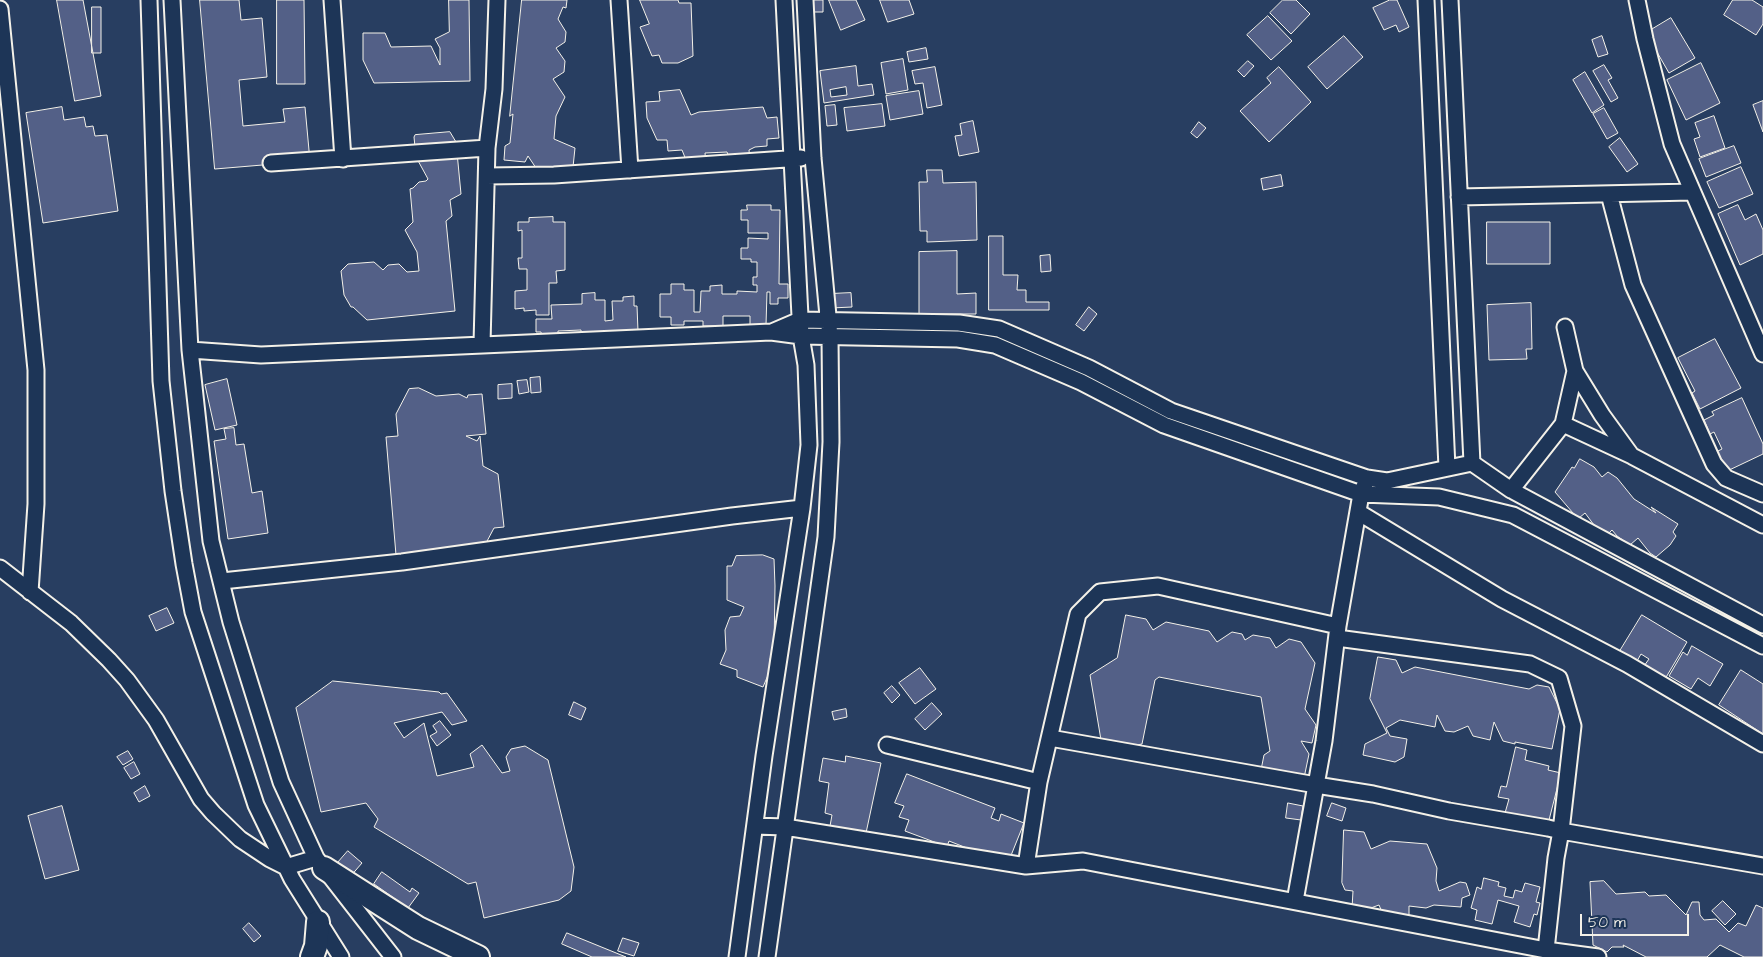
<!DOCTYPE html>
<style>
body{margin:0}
#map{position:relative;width:1763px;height:957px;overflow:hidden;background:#283e61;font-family:"Architects Daughter",sans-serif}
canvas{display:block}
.scale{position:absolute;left:1580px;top:914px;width:109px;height:22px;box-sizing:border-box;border:2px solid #f4f1e8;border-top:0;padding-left:6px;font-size:15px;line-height:18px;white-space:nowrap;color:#f4f1e8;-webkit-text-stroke:4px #1d3557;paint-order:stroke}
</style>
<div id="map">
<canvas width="1763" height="957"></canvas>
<div class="scale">50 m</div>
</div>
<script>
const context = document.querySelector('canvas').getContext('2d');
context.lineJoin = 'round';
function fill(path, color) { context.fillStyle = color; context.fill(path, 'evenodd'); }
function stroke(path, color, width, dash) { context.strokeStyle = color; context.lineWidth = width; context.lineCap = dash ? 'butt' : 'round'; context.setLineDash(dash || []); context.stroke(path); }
const building = new Path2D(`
 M57 0H83L101 96 75 101Z
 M200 0H239L241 20 262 18 267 77 239 80 243 126 285 122 283 109 305 107 310 161 215 169Z
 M277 0H304L305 84H277Z
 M449 0H469L470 81 374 83 363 60V33H385L391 47 431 46 440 65V48L435 39 449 32Z
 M522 0H567L566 8 563 7 558 19 566 32 565 42 556 48 565 61 564 72 553 79 565 97 556 116 554 139 575 148 573 167 564 166 559 179 542 177 528 156 525 162 504 160 505 146 510 143 513 114 510 116Z
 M640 0H678L679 3H691L693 56 678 63H662L659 55 652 56 640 27 649 24Z
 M811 0H823V12H811Z
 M829 0H856L865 20 841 30Z
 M880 0H909L914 14 888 22Z
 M1283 0H1296L1310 14 1291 34 1270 13Z
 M1390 0H1397L1409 27 1399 32 1396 25 1384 30 1373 8Z
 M1733 0H1752L1763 7V24L1756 35 1724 15Z
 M92 7H101V53H92Z
 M1268 16 1292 41 1271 60 1247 35Z
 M1671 18 1695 58 1669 73 1646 33Z
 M1344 36 1363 57 1327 89 1308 67Z
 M1602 36 1608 54 1598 57 1592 40Z
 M926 48 928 59 909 62 907 52Z
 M903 59 908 90 886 94 881 63Z
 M1248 61 1254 66 1244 77 1238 71Z
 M1701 63 1720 103 1686 120 1667 80Z
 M1604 65 1612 78 1608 80 1618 98 1611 102 1593 71Z
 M856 66 858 86 872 84 874 95 824 103 820 71ZM846 87 847 95 831 97 830 90Z
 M935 67 942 105 927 108 923 83 915 84 912 71Z
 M1279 67 1311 102 1269 142 1240 111 1271 83 1267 78Z
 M1585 72 1604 105 1592 113 1573 80Z
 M680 90 691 115 699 112 763 107 767 118 777 117 779 138 767 139V146L755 147 749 150 750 161 731 162 727 152 705 153 706 164 688 165 682 150 668 151 667 140H657L647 118 646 102 660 101 659 92Z
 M919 91 923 114 890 120 886 96Z
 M1763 101V132L1753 105Z
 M882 104 885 126 847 131 844 108Z
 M835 105 837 125 827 126 825 106Z
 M62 107 64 120 84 117 86 127 93 126 95 136 107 135 118 211 43 223 26 113Z
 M1604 108 1618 133 1607 139 1593 114Z
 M1714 116 1725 148 1700 157 1694 139 1700 137 1695 123Z
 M973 121 979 152 959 156 955 136 962 135 960 124Z
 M1199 122 1206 128 1197 138 1191 133Z
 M450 132 456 142 461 194 450 200 452 216 446 221 455 311 367 320 353 307H351L344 295 341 271 348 264 374 262 383 270 388 265 399 264 407 272 419 271 417 252 405 230 413 222 410 189 413 188 419 182 426 181 428 179 416 157 414 137 415 135Z
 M1620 138 1638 164 1627 172 1609 147Z
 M1734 146 1741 163 1706 177 1699 159Z
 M1741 167 1753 194 1719 208 1707 182Z
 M927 170H942L943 183 976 182 977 240 927 242V231H920L919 182H927Z
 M1281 175 1283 186 1263 190 1261 179Z
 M747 205H771V210H780L779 284H788V298H778V304H770V292H767L766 325H750V316H723V326H703V321H684V325H671V317H660V294H671V284H684V290H694V312H700L701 291H710V286L722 285V294H737V291L757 292V285H753V277H757V262H751V259H741V248H748V238L768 239V233H748V220H741V210H747Z
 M1738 205 1745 220 1756 214 1763 230V254L1740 265 1718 214Z
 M553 217V222H565V270L556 271 557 283H549V315H536V310L524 311V308L515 309V291L527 290V269H519L518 258H522V230L518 231V222H529V218Z
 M1487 222H1550V264H1487Z
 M989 236H1003V275H1018L1017 290H1026V302H1049V310H989Z
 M957 251V294L976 293V314H919V252Z
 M1050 255 1051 271 1041 272 1040 256Z
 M595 293V300H605V321L613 320 612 301H623V297L634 296V306H637L638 331 581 333V330L558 331V336L542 337 541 332H536V319H552L551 305 582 304V294Z
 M851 293 852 307 831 308 830 294Z
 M1531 303 1532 349H1526L1527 359 1489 360 1487 305Z
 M1089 307 1097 314 1084 331 1076 325Z
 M1715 339 1741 388 1700 409 1692 393 1695 391 1678 358Z
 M540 377 541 392 531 393 530 378Z
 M227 379 237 425 215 430 205 385Z
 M527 380 529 392 519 394 517 381Z
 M512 384V398L498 399V385Z
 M419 388 436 396 459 394 467 398 468 395 482 394 486 434 466 436 477 441 480 436 483 466 498 474 504 527 494 528 485 545 396 555 386 437 398 436 396 414 409 389Z
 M1742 398 1763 444V454L1723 473 1714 453 1722 449 1714 432 1710 434 1704 420 1714 415 1712 412Z
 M234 428 236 445 244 444 252 493 262 491 268 533 228 539 214 441 226 439 224 429Z
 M1580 459 1594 467 1602 477 1608 472 1617 478 1634 499 1656 513 1651 507 1678 524 1673 532 1676 536 1670 545 1656 557 1650 553 1638 538 1630 545 1617 536 1612 530 1608 534 1594 525 1585 513 1579 518 1573 513 1555 492 1572 467 1574 468Z
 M763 555 774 559 775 586 774 650 770 659 771 668 763 687 737 677V670L720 664 726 650 725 630 730 617 740 616 744 607 727 600V566H732L736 556Z
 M167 608 174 623 156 631 149 616Z
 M1126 615 1146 619 1153 630 1166 622 1209 631 1217 642 1232 632 1242 634 1245 640 1253 635 1270 638 1276 648 1289 639 1301 642 1315 663 1305 709 1316 725 1312 743 1301 741 1309 754 1304 778 1261 770 1264 755 1270 751 1261 697 1159 677 1155 680 1142 744 1132 746 1101 740 1090 675 1117 658Z
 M1642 615 1687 642 1665 679 1644 666 1649 659 1641 654 1637 661 1620 651Z
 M1692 646 1723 664 1710 686 1698 678 1691 689 1669 676 1683 652 1687 655Z
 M1378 657 1396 660 1402 673 1415 667 1529 689 1537 685 1549 687 1560 709 1552 749 1515 742V744L1503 741 1494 722 1490 740 1473 736 1468 726 1454 732 1445 731 1437 715 1435 727 1400 720 1386 728 1390 736 1407 739 1404 757 1395 762 1363 755 1365 744 1387 733 1370 699Z
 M920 668 936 689 915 704 899 683Z
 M1741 670 1763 684V734L1719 705Z
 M333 681 439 692 441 694 447 693 467 721 452 725 442 712 394 723 404 738 424 723 437 776 474 767 470 754 482 745 502 773 510 771 506 757 511 749 525 746 548 760 574 867 571 891 559 900 484 918 476 882 468 884 374 827 378 819 366 803 321 812 296 708Z
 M892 686 900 695 892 703 884 693Z
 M574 702 586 708 581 720 569 715Z
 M932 703 942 714 925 730 915 719Z
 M846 709 847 717 834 720 832 712Z
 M440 721 451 735 437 746 430 736 437 732 433 726Z
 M1516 747 1527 750 1525 760 1549 766 1548 770 1561 773 1548 824 1505 813 1509 799 1498 797 1501 786 1506 787Z
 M128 751 133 759 123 765 117 757Z
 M846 756 881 763 866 833 830 826 832 815 825 813 829 783 819 781 823 758 845 762Z
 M134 762 140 774 131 779 124 768Z
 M907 774 995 808 991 818 999 821 1001 814 1024 823 1010 858 997 853 995 859 949 841 945 852 935 848 937 843 905 831 909 820 899 817 904 806 895 803Z
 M145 786 150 796 139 802 134 793Z
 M1288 803 1303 806 1301 820 1286 818Z
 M1332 803 1346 808 1342 821 1327 816Z
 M62 806 79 870 45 879 28 816Z
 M1344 830 1364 832 1371 849 1390 841 1427 844 1437 868 1436 881 1439 891 1460 882 1466 883 1470 895 1462 898 1461 907 1434 905 1426 908 1409 906V915L1382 912 1379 905 1368 909 1352 908 1353 891 1345 890 1342 883Z
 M348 851 362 863 349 878 335 866Z
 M382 872 410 892 412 888 419 893 408 908 374 884Z
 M1484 878 1499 882 1498 886 1506 888 1504 896 1513 898 1515 890 1522 892 1525 883 1540 887 1536 902 1540 903 1537 915 1534 914 1530 927 1514 922 1519 906 1498 900 1492 924 1475 920 1477 910 1471 908 1477 887 1481 889Z
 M1604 881 1616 894 1645 892 1649 896 1666 895 1686 915 1692 902H1699L1700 915 1704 920 1716 919 1729 932 1738 923 1746 926 1756 905 1763 908V957H1744L1720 945 1707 957H1646L1623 945 1624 947H1612L1607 952 1593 945 1590 882Z
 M1723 901 1736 914 1725 925 1712 911Z
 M249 923 261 936 254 942 243 929Z
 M567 933 626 957H592L562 944Z
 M623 938 639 943 634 956 618 951Z`);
fill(building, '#536087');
stroke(building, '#f4f1e8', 1);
const minor = new Path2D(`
 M149 0 161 381 173 491 184 564 193 612 256 805 292 879 341 957
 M172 0 190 350 211 541 231 622 281 782 316 858 393 957
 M332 0 343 159
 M619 0 630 170
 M1426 0 1447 468
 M1450 0 1472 463
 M1637 0 1645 39 1672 144 1763 354
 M0 9 36 370V504L30 592
 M271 163 487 148
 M487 176 554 175 801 158
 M1609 194 1633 285 1714 464 1726 478 1763 494
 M1459 197 1692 192
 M772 332 800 320 959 323 999 329 1089 368 1171 411 1367 478 1387 481 1472 463 1511 490 1763 625
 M482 344 487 148 494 89 497 0
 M190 350 261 355 771 332 801 336 958 339 995 345 1081 382 1164 425 1361 494 1439 497 1513 515 1763 646
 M1575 371 1602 415 1631 455
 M1563 424 1632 456 1763 525
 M1365 484 1361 494 1338 626 1324 741 1316 785 1373 794 1449 811 1548 828 1561 831 1556 858 1546 950
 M1511 490 1563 424 1575 371 1565 327
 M1358 512 1502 599 1627 664 1763 744
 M0 568 71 623 109 660 127 680 156 720 201 799 213 813 240 839 270 859 286 867 316 858
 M222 581 402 562 732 516 802 508
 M1337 638 1530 664 1559 678 1573 726 1561 831 1763 866
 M1050 738 1316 785 1295 901
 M887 745 1039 782
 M755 826 785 827 1026 866 1083 861 1546 950 1598 957
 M1026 866 1039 782 1078 614 1100 592 1158 586 1338 626
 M737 957 764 756 802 508 809 445 806 365 801 336 784 0
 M767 957 826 537 831 442 830 337 813 158 805 0`);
const highway = new Path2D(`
 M324 868 418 928 478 957
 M312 957 316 946 318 922`);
stroke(minor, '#f4f1e8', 19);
stroke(highway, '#f4f1e8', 26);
stroke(minor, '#1d3557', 15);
stroke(highway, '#1d3557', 22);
</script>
